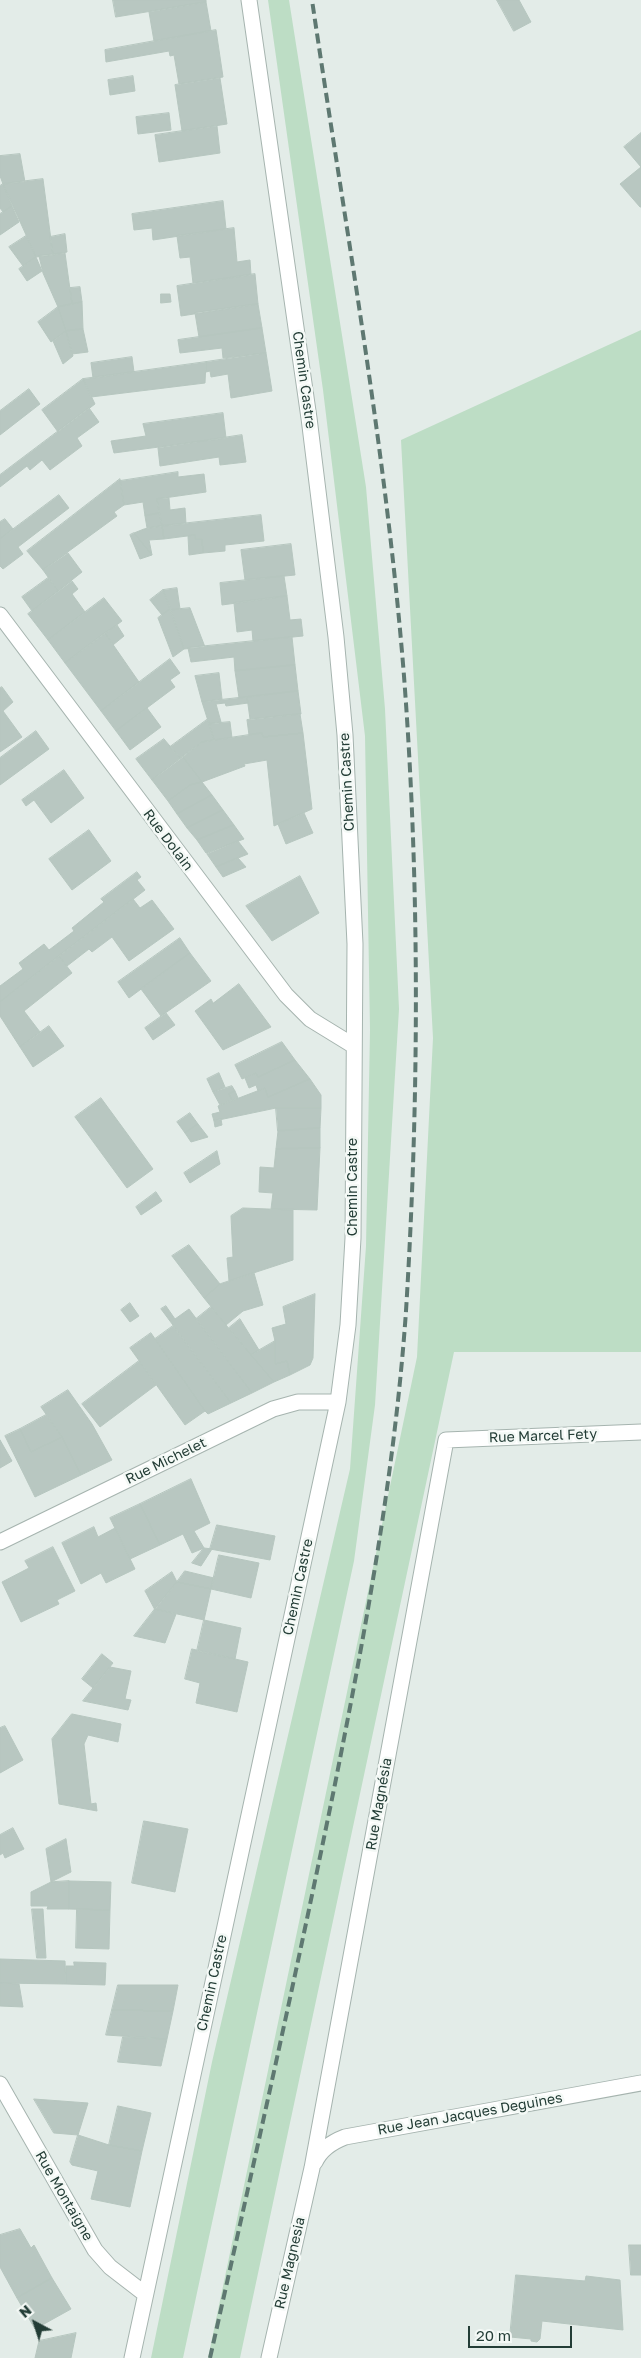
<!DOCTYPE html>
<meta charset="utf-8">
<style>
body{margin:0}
#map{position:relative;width:641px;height:2358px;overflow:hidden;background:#e3ece8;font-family:"Golos Text",sans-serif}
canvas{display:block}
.north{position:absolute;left:10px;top:2298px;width:50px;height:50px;-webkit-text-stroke:4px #f4f9f6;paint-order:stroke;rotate:320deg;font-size:14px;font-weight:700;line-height:20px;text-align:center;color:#233d36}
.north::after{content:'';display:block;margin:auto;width:18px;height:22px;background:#233d36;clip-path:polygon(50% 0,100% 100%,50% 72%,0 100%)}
.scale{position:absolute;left:468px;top:2326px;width:104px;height:22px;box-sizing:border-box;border:2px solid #233d36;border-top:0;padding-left:6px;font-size:15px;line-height:18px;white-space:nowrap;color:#233d36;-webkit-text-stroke:4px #f4f9f6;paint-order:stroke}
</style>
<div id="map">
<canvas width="641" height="2358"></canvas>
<div class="north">N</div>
<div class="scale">20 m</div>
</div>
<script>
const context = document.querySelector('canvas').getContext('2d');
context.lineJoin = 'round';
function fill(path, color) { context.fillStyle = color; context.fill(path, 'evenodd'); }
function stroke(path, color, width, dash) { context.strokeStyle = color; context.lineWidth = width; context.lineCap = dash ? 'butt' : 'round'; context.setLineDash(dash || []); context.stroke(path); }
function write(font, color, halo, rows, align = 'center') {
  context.font = font + ' "Golos Text",sans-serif'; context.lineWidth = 5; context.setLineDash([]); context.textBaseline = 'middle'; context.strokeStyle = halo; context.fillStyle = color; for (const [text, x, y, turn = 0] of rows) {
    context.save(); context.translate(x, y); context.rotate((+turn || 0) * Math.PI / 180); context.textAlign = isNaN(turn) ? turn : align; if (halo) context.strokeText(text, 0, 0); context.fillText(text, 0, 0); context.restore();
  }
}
fill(new Path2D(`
 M268 0H289L366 487 385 709 399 1009 375 1405 354 1561 183 2358H151L212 2062 350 1469 366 1246 370 1030 365 736 323 390Z
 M641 330V1352H454L240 2358H208L417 1357 433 1038 401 440Z`), '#bdddc5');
const building = new Path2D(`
 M113 0H206V2L116 17Z
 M497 0H519L531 22 514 31Z
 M206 2 211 31 154 41 149 12Z
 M216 30 223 77 179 84 174 55 170 56 169 51 106 62 105 50Z
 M133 76 135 91 110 95 108 80Z
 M220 78 227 124 182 131 175 85Z
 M169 113 171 130 138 134 136 117Z
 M217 126 220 153 159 162 155 135Z
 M641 133V207H640L620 184 641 167 624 147Z
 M20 154 25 182 3 184 0 176V156Z
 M43 179 53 255 36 257 3 184Z
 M3 184 12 206 3 212 0 208V186Z
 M223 201 226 229 153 240 152 228 134 230 132 214Z
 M12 206 19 222 0 235V214Z
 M234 228 237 262 250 260 251 275 193 283 190 257 180 258 177 236Z
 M65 234 67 252 53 255 50 237Z
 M26 236 36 257 23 266 9 247Z
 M65 253 72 304 58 307 43 273 39 256Z
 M36 257 42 271 27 281 19 269Z
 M255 274 258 304 181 316 177 286Z
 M80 287 82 302 72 304 70 288Z
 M161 294H170L171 302 161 303Z
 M82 302 83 329 66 331 58 307Z
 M258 304 262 328 199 337 195 313Z
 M58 307 66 331 51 342 38 322Z
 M262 328 266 353 223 358 222 348 180 353 178 340Z
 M83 329 88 352 72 354 66 331Z
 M66 331 73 356 63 364 53 341Z
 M266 353 272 391 231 398 228 374 211 377 210 371 206 372V362Z
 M132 357 134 372 93 378 91 363Z
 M206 362 205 383 91 397 83 379Z
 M83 379 95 404 58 432 42 410Z
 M29 389 40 404 0 435V411Z
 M89 408 99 422 77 438 82 446 50 470 42 460 30 470 27 466 0 487V475Z
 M223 413 226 438 114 453 111 441 146 436 143 424Z
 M242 435 246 462 220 465 219 457 160 466 158 448Z
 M178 472V477L204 474 206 492 157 499 159 513 145 516 143 502 124 505 120 481Z
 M120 479 124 505 114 512 117 516 43 570 27 551Z
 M59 495 69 508 18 547 23 554 3 569 0 566V539Z
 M169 498 170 510 185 508 186 524 162 526 157 499Z
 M159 513 162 526 147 528 145 516Z
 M261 515 264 541 225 545V551L203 553 202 539H195V535L164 539 162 526Z
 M5 519 13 529 0 539V522Z
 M162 526 164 539 149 540 152 555 134 533 144 529Z
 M134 533 152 555 140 559 130 535Z
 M195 535V539H202L203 553 189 555 188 536Z
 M291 544 295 575 245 580 241 550Z
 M68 553 82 572 58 591 43 570Z
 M284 576 287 596 222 605 220 583Z
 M48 578 58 591 32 611 22 597Z
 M72 581 78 589 72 594 85 612 48 640 28 614Z
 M177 588 180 609 171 610 163 590Z
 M163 590 170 609 162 615 150 600Z
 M287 596 290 620 301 619 303 636 253 641 252 630 237 632 234 603Z
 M104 598 122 621 65 663 48 640Z
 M190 608 205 647 184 649 171 610Z
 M170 609 184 649 173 657 158 618Z
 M117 625 124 636 113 645 105 633Z
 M105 633 139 682 101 711 65 663Z
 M292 637 295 665 235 671 234 657 191 662 188 648Z
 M170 659 180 673 170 680 175 687 116 731 101 711Z
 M295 665 298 691 239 698 235 671Z
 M219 673 222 699 202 702 195 676Z
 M2 687 13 702 3 711 22 737 0 752V688Z
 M298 691 301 714 250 719 247 697Z
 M247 697 248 703 226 706 225 703 216 704 221 722 209 724 202 702Z
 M147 708 161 727 130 750 116 731Z
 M300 714 303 733 263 737 262 733 249 735 247 720Z
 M208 719 214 740 202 742 180 758 170 747Z
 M230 722 232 738 214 740 209 724Z
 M36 731 49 749 0 785V758Z
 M262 733 263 737 303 733 312 809 274 826 267 760 244 764 245 766 202 782 183 757 202 742Z
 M164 739 180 758 152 780 136 759Z
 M183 757 202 782 190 785 168 801 152 780Z
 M64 770 84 798 51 823 34 800 26 806 22 800Z
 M202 782 212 795 177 814 168 801 190 785Z
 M212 795 223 810 187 828 177 814Z
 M223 810 234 825 197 840 187 828Z
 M304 813 313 833 286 844 278 824Z
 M234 825 244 839 206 853 197 840Z
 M89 830 111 861 72 890 49 859Z
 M238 841 248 854 216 867 207 854Z
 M238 858 246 867 223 877 216 867Z
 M137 872 141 877 137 880 145 890 0 1002V986L23 969 19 963 44 944 49 950 74 931 72 928 104 902 101 899Z
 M300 876 319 913 272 941 246 906Z
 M133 899 140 908 152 900 174 929 129 961 112 937 92 952 89 949 67 966 59 956Z
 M180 938 190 953 129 998 118 982Z
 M190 953 211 981 161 1016 141 989Z
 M59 956 72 973 24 1011 40 1032 20 1047 0 1016V1002Z
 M239 984 271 1027 223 1050 195 1011 211 999 213 1003Z
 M166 1013 175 1025 153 1040 145 1028Z
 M49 1026 64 1046 33 1067 20 1047Z
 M282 1042 295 1060 258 1077 256 1073 242 1079 235 1065Z
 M295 1060 310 1079 268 1097 265 1088 258 1091 256 1085 249 1088 245 1078 256 1073 258 1077Z
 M219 1073 225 1087 213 1092 207 1079Z
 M310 1079 321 1095V1108H276L214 1121 212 1114 220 1112 218 1106 265 1088 268 1097Z
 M232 1086 235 1091 229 1094 232 1100 220 1105 213 1092Z
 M235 1091 238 1098 232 1100 229 1094Z
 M101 1098 153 1169 127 1188 75 1117Z
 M276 1108H321L320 1128 278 1131Z
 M190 1113 198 1124 185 1133 177 1122Z
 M221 1119 222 1125 215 1127 214 1121Z
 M198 1124 208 1137 191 1142 185 1133Z
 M320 1128V1148L276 1149 278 1131Z
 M320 1148 317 1210 271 1209 273 1193 259 1192 260 1167 274 1168 276 1149Z
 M217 1151 220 1164 190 1183 184 1173Z
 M156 1192 162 1201 141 1215 136 1207Z
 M243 1208 293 1210V1260L229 1281 227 1258 233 1257 231 1216Z
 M189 1245 220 1284 204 1298 172 1256Z
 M254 1273 263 1305 243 1311 226 1325 204 1298 220 1284Z
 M315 1294 313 1358 310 1365 290 1375 287 1361 275 1364V1341L272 1328 286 1324 283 1307Z
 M130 1303 139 1316 130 1322 121 1310Z
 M166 1306 175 1319 189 1309 252 1393 231 1403 161 1309Z
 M211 1307 251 1355 274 1382 252 1393 196 1319Z
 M240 1319 259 1350 251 1355 229 1328Z
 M173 1326 231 1403 208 1414 205 1411 155 1339Z
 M151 1333 205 1411 185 1425 130 1348Z
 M275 1341V1364L287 1361 290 1375 274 1382 251 1355Z
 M139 1361 156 1385 100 1427 82 1404Z
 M68 1390 92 1424 112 1460 81 1475 62 1437 41 1407Z
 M46 1415 62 1437 31 1452 20 1429Z
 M20 1429 31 1452 62 1437 81 1475 35 1497 5 1436Z
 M0 1440 12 1461 0 1468Z
 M191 1479 210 1523 194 1531 204 1548 192 1553 183 1534 160 1545 140 1504Z
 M140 1504 160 1545 130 1559 110 1518Z
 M217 1525 275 1536 270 1560 210 1549Z
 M94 1527 98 1537 115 1528 135 1569 106 1583 101 1573 81 1584 62 1543Z
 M53 1547 75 1591 57 1600 59 1604 21 1622 2 1582 29 1568 25 1561Z
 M204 1548 212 1549 201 1566 192 1563Z
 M219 1555 259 1563 251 1598 211 1589Z
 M185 1571 214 1578 211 1589 177 1582Z
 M172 1572 177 1582 155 1610 145 1591Z
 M177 1582 211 1589 204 1620 155 1609Z
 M155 1609 176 1614 165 1643 134 1636Z
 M204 1620 241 1628 235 1659 197 1651Z
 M192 1649 248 1662 237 1712 196 1703 200 1683 185 1679Z
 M102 1654 113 1663 93 1688 82 1679Z
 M110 1667 131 1671 125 1699 131 1700 128 1710 83 1701Z
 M72 1714 121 1724 118 1742 88 1735 84 1744 91 1804 96 1803 97 1811 59 1804 52 1739Z
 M5 1726 23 1760 0 1773V1728Z
 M144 1821 188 1829 175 1892 132 1883Z
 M13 1828 24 1849 5 1858 3 1853 0 1855V1835Z
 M66 1839 71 1872 51 1882 46 1849Z
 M69 1881 111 1882 110 1910 69 1909Z
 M69 1881V1909H47L48 1906H31V1892L51 1882Z
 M32 1909H43L46 1958H37Z
 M77 1909 110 1910 109 1949 76 1948Z
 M0 1959 65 1961 66 1984 0 1983Z
 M74 1962 106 1963 105 1985 66 1984V1966H74Z
 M0 1983 19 1984 23 2007 0 2006Z
 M118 1985H178L173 2011 112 2010Z
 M112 2010 173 2011 167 2039 106 2035Z
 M123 2037 167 2039 161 2066 118 2062Z
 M34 2099 88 2103 78 2135 54 2133Z
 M118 2106 151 2113 142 2151 109 2145Z
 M78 2135 109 2145 142 2151 130 2207 91 2199 98 2171 72 2165 70 2162Z
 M20 2229 31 2248 34 2245 52 2278 17 2298 0 2267V2235Z
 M629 2245H641V2275H631Z
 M516 2275 585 2281 586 2276 620 2280 623 2330 542 2321 540 2339 537 2342 531 2341V2339L510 2337Z
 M52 2278 71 2309 35 2329 17 2298Z
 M76 2333 71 2358H35L39 2341Z`);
fill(building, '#b8c7c1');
stroke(building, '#b6c6bf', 1);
const street = new Path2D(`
 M0 615 286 995 310 1019 354 1046
 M0 1542 273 1409 298 1402H338
 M0 2084 95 2250 110 2267 145 2294
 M315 2162C321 2149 332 2142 345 2137L641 2083
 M132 2358 338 1402 348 1325 353 1238 355 944 345 735 336 637 309 418 249 0
 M269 2358 312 2168 446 1440 641 1432`);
stroke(street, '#a6b4af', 17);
stroke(street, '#fff', 15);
stroke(new Path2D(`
 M210 2358C253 2167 296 1976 335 1784 366 1628 395 1470 406 1311 419 1100 420 887 404 676 386 450 345 225 312 0`), '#5e7871', 4, [10, 5]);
write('14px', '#233d36', '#f4f9f6', [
 ["Chemin Castre",304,380,82],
 ["Chemin Castre",347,782,-93],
 ["Rue Dolain",168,840,53],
 ["Chemin Castre",353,1187,-90],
 ["Rue Marcel Fety",543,1436,-2],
 ["Rue Michelet",166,1461,-26],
 ["Chemin Castre",298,1587,-78],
 ["Rue Magnésia",379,1804,-80],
 ["Chemin Castre",212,1983,-78],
 ["Rue Jean Jacques Deguines",470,2114,-10],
 ["Rue Montaigne",64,2196,60],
 ["Rue Magnesia",290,2263,-77]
]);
</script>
